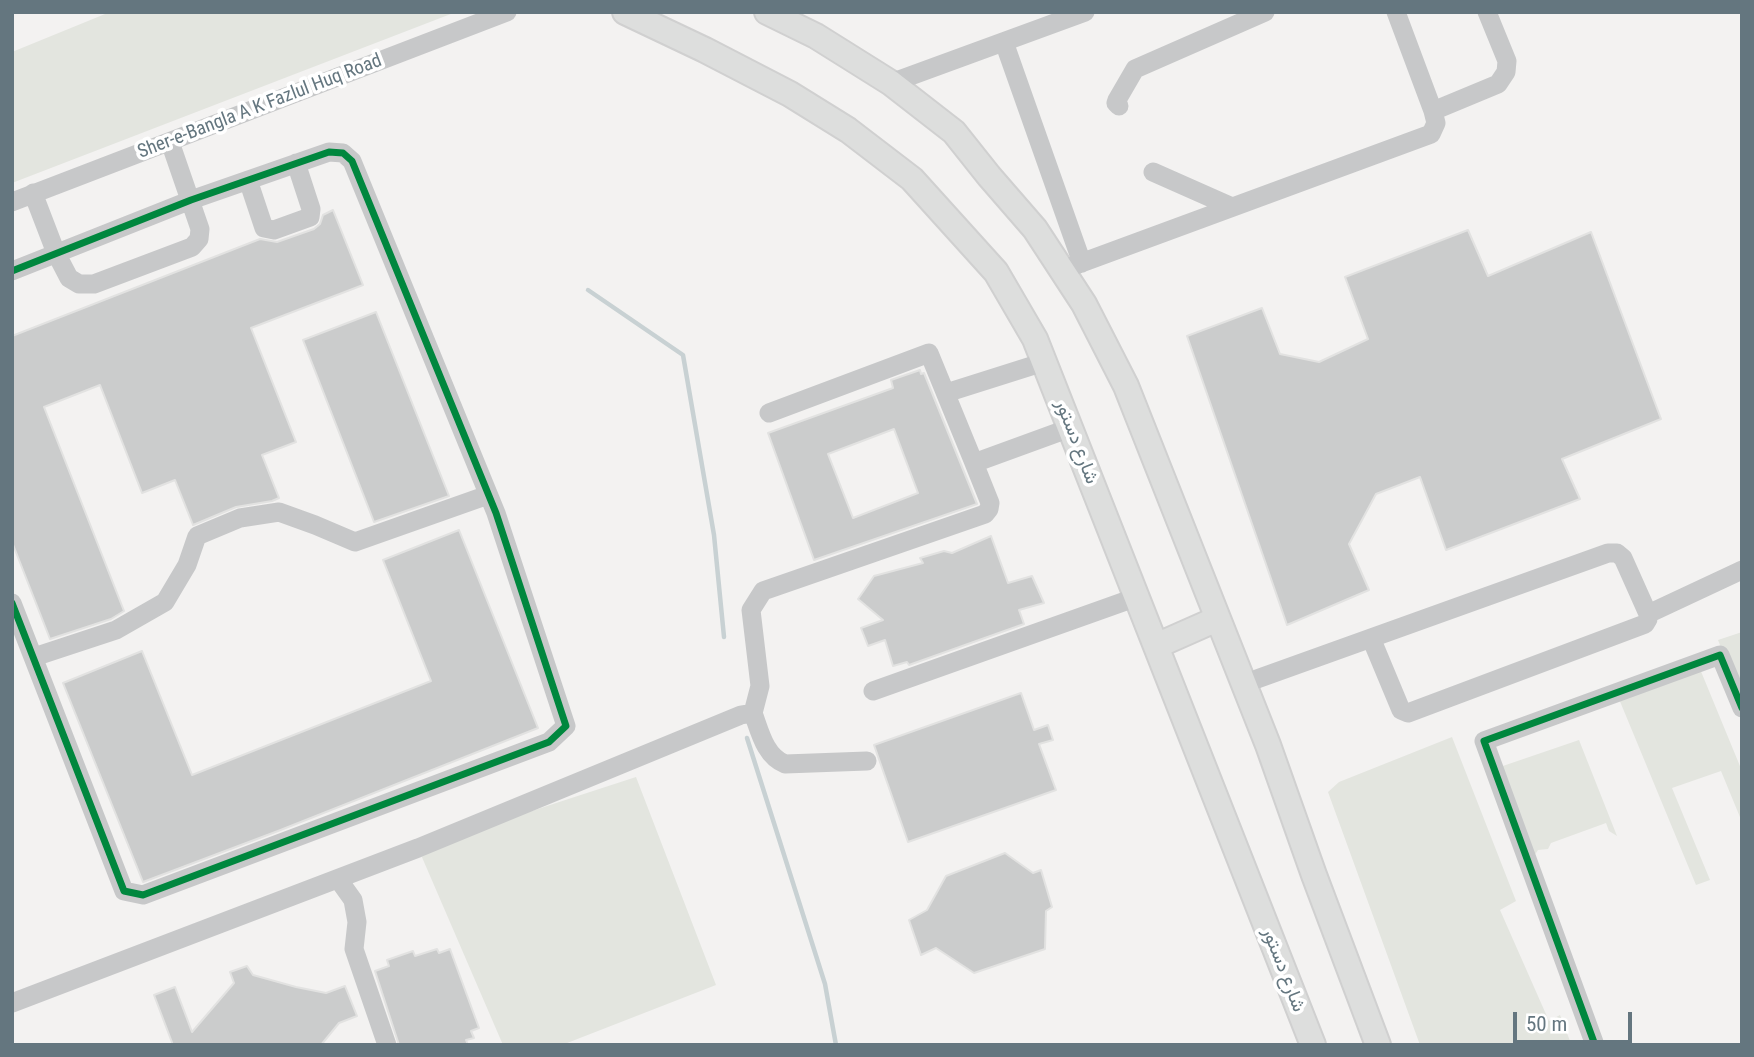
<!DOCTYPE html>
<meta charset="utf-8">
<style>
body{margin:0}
#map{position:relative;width:1754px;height:1057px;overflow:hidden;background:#f3f2f1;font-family:"Roboto Condensed",sans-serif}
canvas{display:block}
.frame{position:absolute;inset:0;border:14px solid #64767f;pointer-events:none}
.scale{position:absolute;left:1513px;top:1012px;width:119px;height:32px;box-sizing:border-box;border:4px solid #64767f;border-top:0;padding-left:9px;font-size:21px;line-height:24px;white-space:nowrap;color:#64767f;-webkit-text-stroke:5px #fff;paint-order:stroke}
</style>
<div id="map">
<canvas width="1754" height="1057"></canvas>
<div class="frame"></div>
<div class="scale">50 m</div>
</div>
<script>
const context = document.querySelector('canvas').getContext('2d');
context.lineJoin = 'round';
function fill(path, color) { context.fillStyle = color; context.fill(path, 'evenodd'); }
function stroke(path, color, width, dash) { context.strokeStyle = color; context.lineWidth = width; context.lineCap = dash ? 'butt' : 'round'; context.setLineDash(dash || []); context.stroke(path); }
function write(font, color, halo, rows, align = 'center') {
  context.font = font + ' "Roboto Condensed",Vazirmatn,sans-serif'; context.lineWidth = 7; context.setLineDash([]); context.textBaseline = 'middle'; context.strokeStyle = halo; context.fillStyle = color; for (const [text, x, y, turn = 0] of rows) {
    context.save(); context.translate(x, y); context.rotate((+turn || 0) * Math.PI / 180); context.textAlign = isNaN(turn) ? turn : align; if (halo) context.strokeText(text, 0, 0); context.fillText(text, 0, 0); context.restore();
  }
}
fill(new Path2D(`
 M110 12H456L12 183V52Z
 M1742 632V700L1718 640Z
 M1700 669 1742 771V822L1721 771 1672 788 1710 880 1696 885 1619 699Z
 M1452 737 1516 901 1500 910 1549 1021 1560 1015 1570 1041 1561 1045H1420L1328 792 1339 782Z
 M1579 740 1617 836 1609 831 1606 823 1551 843 1548 849 1538 850 1534 856 1497 768Z
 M636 777 716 985 562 1045H503L418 848Z`), '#e3e5df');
stroke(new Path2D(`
 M588 290 683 355 714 535 724 637
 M747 738 825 984 836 1045`), '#c8d1d3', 4.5);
const building = new Path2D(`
 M333 210 363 285 251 328 296 442 262 455 279 498 272 501 236 507 193 525 175 480 142 493 100 385 44 407 124 611 111 619 50 639 12 542V336L260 239 277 242 314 229 320 224 323 215Z
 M1468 230 1488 276 1591 232 1661 419 1562 459 1580 499 1446 550 1420 477 1376 494 1349 544 1369 590 1287 625 1187 336 1262 308 1280 354 1319 362 1368 339 1345 277Z
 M376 312 449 496 374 522 303 340Z
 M920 370 921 374 924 373 977 504 814 560 768 433 893 388 891 380ZM894 429 918 493 853 518 828 454Z
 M459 530 538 728 278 831 143 882 63 683 142 651 192 775 431 681 383 560Z
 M991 536 1008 583 1032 576 1044 603 1019 610 1024 624 909 665 907 662 893 666 885 640 868 646 861 628 883 620 858 599 874 576 923 563 920 558 944 551 952 553Z
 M1021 693 1034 730 1048 725 1053 740 1039 744 1056 790 908 842 874 745Z
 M1005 853 1033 873 1041 870 1052 907 1046 911 1045 949 974 973 936 948 921 955 909 920 927 910 946 876Z
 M437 949 439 953 450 949 479 1028 471 1031 474 1038 466 1040 468 1045H399L375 971 389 966 387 960 413 951 415 956Z
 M247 966 253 975 296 987 326 993 345 986 357 1016 339 1023 321 1045H173L154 995 175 987 192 1032 234 983 230 972Z`);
fill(building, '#cbcccc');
stroke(building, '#e2e2e1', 2);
const major = new Path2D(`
 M625 12 705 50 790 94 848 130 912 179 996 272 1035 339 1313 1045
 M767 12 816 36 891 83 954 132 989 176 1035 229 1084 304 1126 386 1268 745 1314 875 1378 1045
 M1156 646 1217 619`);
stroke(major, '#d0d0d0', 28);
stroke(new Path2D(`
 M1004 42 1082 263
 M891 83 1085 12
 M1119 106 1116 103 1117 100 1135 69 1265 12
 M1433 111 1498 84 1506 72 1507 61 1487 12
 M1153 172 1232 207
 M248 180 264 228 274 230 310 217 311 209 296 163
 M33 193 56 253 69 278 79 284H94L192 247 199 239 200 229 170 142
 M12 202 507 12
 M1062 270 1431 134 1436 123 1433 111 1396 12
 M12 271 191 200 329 152 343 153 352 161 496 513 566 726 549 742 143 895 124 891 12 603
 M946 393 1044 362
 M769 413 929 353 974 463 1070 428
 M1371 638 1401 710 1408 713 1645 624 1648 619V614
 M34 657 116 630 165 602 187 565 197 536 240 518 279 512 315 525 355 542 488 495
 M1243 684 1608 553H1617L1623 558 1648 614 1742 570
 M873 691 1137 597
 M753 713 760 686 751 610 763 591 985 514 989 509 990 503 974 463
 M338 879 353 900 357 922 354 949 387 1045
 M12 1003 418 848 741 715 753 713C760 732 765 756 785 764L867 761
 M1595 1045 1484 741 1720 655 1742 708`), '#c7c8c9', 19);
stroke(major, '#dddedd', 24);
stroke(new Path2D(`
 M12 271 191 200 329 152 343 153 352 161 496 513 566 726 549 742 143 895 124 891 12 603
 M1595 1045 1484 741 1720 655 1742 708`), '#00873e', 7);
write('19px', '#64767f', '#fff', [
 ["Sher-e-Bangla A K Fazlul Huq Road",260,107,-21],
 ["شارع دستور",1076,442,69],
 ["شارع دستور",1283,970,69]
]);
</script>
